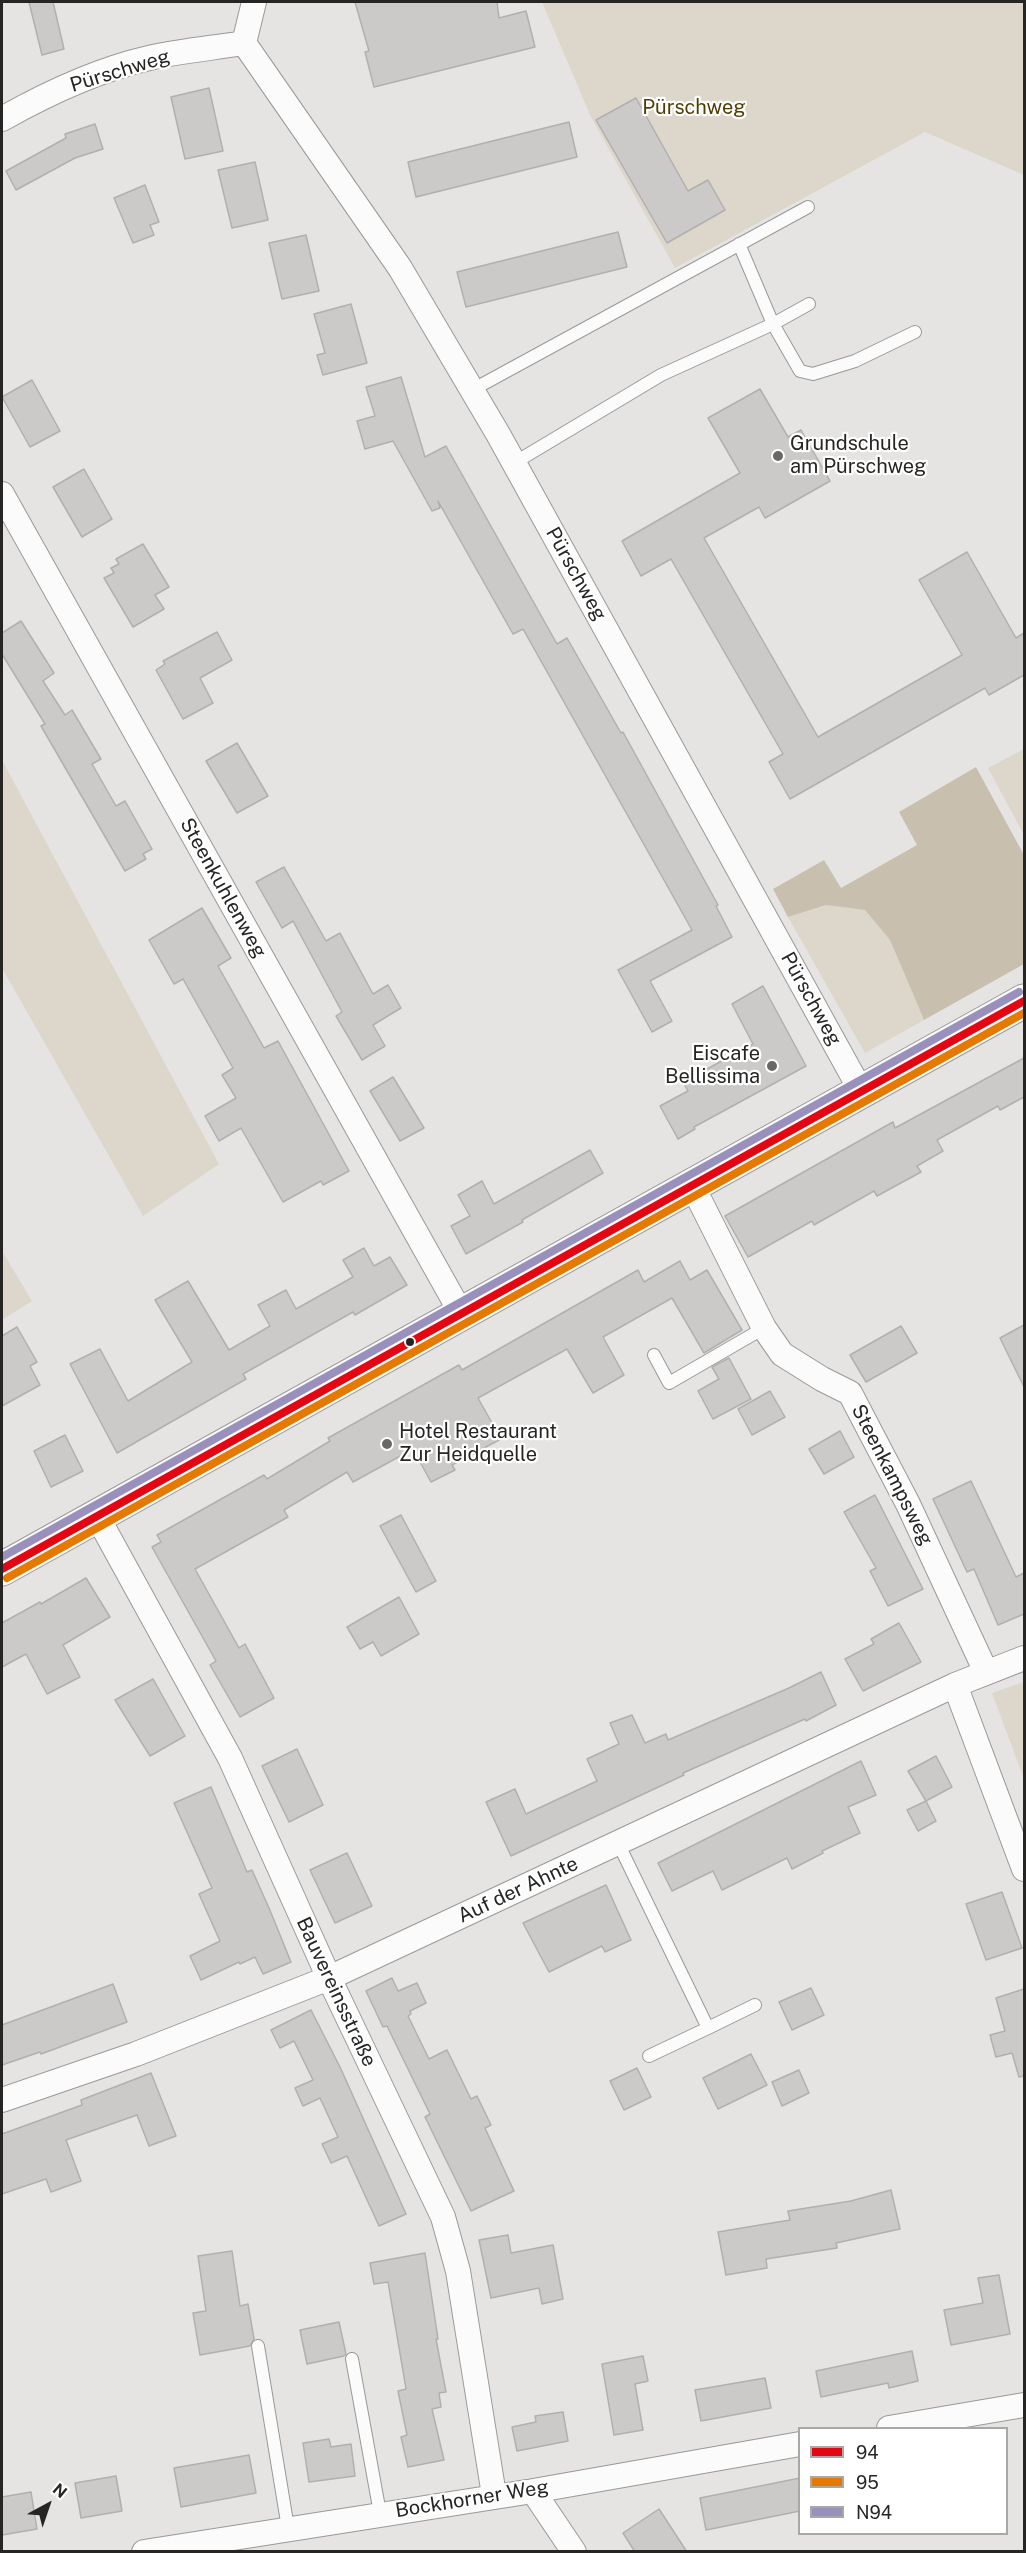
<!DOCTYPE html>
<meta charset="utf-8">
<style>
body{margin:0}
#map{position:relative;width:1026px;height:2553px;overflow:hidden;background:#e6e4e2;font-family:"Public Sans",sans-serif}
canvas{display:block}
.frame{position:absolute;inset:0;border:3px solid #262524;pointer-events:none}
.legend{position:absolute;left:798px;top:2427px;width:210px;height:108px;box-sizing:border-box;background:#fff;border:2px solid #a8a8a7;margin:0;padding:8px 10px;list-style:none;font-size:18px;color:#262524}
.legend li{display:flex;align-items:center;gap:12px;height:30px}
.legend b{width:30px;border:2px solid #a8a8a7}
.north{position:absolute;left:18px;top:2475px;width:60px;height:60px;-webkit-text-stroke:4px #fff;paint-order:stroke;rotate:40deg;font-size:16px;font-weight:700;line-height:24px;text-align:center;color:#262524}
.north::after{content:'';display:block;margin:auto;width:21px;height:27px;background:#262524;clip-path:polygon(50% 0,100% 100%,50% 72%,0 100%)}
</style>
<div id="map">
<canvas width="1026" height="2553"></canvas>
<div class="frame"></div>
<ul class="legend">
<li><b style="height:8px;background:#e30613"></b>94</li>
<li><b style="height:8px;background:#e57902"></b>95</li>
<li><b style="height:8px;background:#9991bc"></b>N94</li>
</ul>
<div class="north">N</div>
</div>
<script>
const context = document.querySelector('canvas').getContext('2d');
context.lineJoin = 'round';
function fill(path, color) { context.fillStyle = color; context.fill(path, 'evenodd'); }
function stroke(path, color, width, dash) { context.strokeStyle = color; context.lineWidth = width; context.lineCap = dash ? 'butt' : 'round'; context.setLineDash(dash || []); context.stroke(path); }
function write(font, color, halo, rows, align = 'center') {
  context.font = font + ' "Public Sans",sans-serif'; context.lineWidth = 4.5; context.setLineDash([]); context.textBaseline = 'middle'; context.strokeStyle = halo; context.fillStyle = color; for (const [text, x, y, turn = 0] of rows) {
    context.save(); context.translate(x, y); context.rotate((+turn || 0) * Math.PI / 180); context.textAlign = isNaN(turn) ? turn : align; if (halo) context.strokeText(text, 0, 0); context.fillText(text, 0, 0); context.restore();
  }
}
fill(new Path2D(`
 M542 2H1024V175L925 132 675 268 591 117Z
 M1024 749V835L988 768Z
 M2 760 219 1164 143 1216 2 968Z
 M826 905 865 910 890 940 924 1020 865 1053 788 917Z
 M2 1251 32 1301 2 1320Z
 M1024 1682V1779L992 1693Z`), '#ddd6ca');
fill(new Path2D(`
 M976 767 1024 855V964L924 1020 890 940 865 910 826 905 788 917 773 889 824 860 841 888 917 845 899 812Z`), '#c8bfae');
const building = new Path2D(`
 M29 2H53L64 49 42 55Z
 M355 2H497L499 18 526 11 535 47 374 87 365 52 369 51Z
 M209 88 223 151 185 159 171 97Z
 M636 98 688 191 708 180 725 210 667 243 596 120Z
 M569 122 577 157 416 197 408 162Z
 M95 124 103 149 75 158 16 190 6 171 66 138 65 134Z
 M255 162 268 220 232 228 218 170Z
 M145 185 159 222 150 225 154 235 133 243 114 198Z
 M618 232 627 267 466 307 457 272Z
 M306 235 319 291 282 299 269 243Z
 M351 304 367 363 323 375 317 355 325 353 314 314Z
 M401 377 425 457 446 446 557 644 567 638 621 733 623 732 718 905 716 906 732 937 650 981 672 1021 652 1032 618 970 692 930 523 629 513 634 438 501 440 508 432 511 393 441 365 449 357 421 375 416 366 387Z
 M32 380 60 431 30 447 2 397Z
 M760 389 788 437 801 430 830 481 765 518 759 507 704 538 818 737 962 655 919 580 967 552 1016 638 1024 633V675L989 695 985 688 790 799 769 762 783 754 671 559 641 576 622 541 740 473 708 418Z
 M84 469 112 519 82 537 53 487Z
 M143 544 169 587 155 595 164 609 133 627 104 578 114 573 111 568 119 564 116 559Z
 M21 621 54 673 43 681 65 715 72 710 101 759 92 764 116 806 125 801 152 849 143 854 146 859 125 871 41 726 45 724 2 654V633Z
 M217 632 232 660 200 678 213 703 183 719 156 670 165 664 163 661Z
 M237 743 268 796 237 813 206 761Z
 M284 867 326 941 340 933 373 994 388 985 401 1008 373 1025 385 1046 362 1060 336 1016 342 1012 293 921 282 928 256 882Z
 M202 908 231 958 218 966 264 1048 278 1041 349 1171 323 1185 321 1181 283 1202 241 1128 219 1141 205 1116 236 1098 222 1075 233 1068 183 979 174 984 149 940Z
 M763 986 806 1066 694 1127 695 1129 678 1139 660 1106 688 1091 683 1082 753 1044 732 1004Z
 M1024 1058V1097L1000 1110 998 1106 937 1140 943 1151 917 1166 921 1172 877 1196 874 1191 814 1225 812 1221 748 1257 725 1216 893 1122 895 1128Z
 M393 1077 424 1128 400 1141 370 1091Z
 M590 1150 603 1173 522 1220 523 1222 466 1254 451 1226 470 1216 458 1195 482 1181 494 1204Z
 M364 1248 374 1266 390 1257 407 1285 355 1315 353 1312 243 1374 246 1379 117 1453 70 1364 100 1349 128 1401 192 1362 155 1300 188 1281 229 1350 270 1326 258 1305 286 1290 296 1309 353 1277 343 1260Z
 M680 1261 690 1280 707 1270 742 1330 704 1353 672 1298 603 1337 624 1375 593 1393 567 1349 478 1398 501 1439 452 1465 455 1470 431 1482 413 1449 353 1482 347 1472 284 1510 288 1517 195 1569 239 1648 245 1644 274 1698 240 1717 210 1665 216 1661 152 1547 161 1542 157 1535 264 1475 267 1479 330 1441 328 1438 459 1365 462 1370 638 1270 644 1282Z
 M1024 1325V1387L1000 1338Z
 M901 1326 917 1353 866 1382 850 1355Z
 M17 1327 37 1362 30 1366 40 1385 2 1406V1336Z
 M729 1358 751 1399 713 1419 698 1391 719 1379 712 1367Z
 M770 1391 785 1417 752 1435 738 1409Z
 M840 1431 854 1457 824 1474 809 1449Z
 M65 1435 83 1471 51 1487 34 1451Z
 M971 1481 1016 1577 1024 1573V1614L998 1625 974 1569 967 1572 933 1499Z
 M875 1495 923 1589 888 1606 870 1571 876 1568 844 1512Z
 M401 1515 436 1581 416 1592 380 1526Z
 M86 1578 110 1617 63 1645 80 1677 47 1694 26 1654 2 1667V1623L40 1602 41 1604Z
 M399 1597 419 1634 381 1656 373 1642 360 1649 347 1627Z
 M899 1623 921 1662 863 1691 845 1659 874 1644 871 1639Z
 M821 1672 836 1705 806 1721 805 1719 683 1773 684 1775 511 1856 486 1802 515 1789 526 1814 597 1781 587 1759 619 1744 610 1723 632 1715 645 1743 666 1734 668 1740 789 1688Z
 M153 1679 185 1736 150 1756 115 1700Z
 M297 1749 323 1805 289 1822 262 1766Z
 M936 1756 952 1787 926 1801 936 1821 918 1831 907 1810 926 1801 908 1771Z
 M861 1761 876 1795 848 1807 860 1833 822 1851 823 1853 792 1869 787 1858 722 1890 713 1871 672 1891 658 1863Z
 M211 1787 247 1872 252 1870 269 1908 291 1962 263 1974 255 1957 240 1964 239 1962 201 1980 190 1956 220 1941 199 1894 212 1888 174 1803Z
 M347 1853 372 1906 335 1923 310 1870Z
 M606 1885 631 1940 605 1952 602 1946 549 1972 523 1923Z
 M1002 1892 1022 1948 986 1960 966 1904Z
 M392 1978 398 1991 417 1983 426 2003 410 2011 411 2014 408 2016 429 2059 447 2050 471 2099 477 2096 491 2125 485 2128 514 2191 471 2211 425 2117 430 2114 387 2026 383 2027 366 1991Z
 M113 1984 127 2022 41 2054 40 2052 2 2065V2025Z
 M811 1988 824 2015 792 2030 779 2002Z
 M1024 1989V2076L1019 2077 1012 2053 996 2057 990 2035 1005 2031 996 1998Z
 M311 2010 340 2067 406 2214 379 2226 347 2156 331 2163 322 2144 338 2137 320 2098 303 2106 295 2088 313 2080 294 2041 280 2048 271 2030Z
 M751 2054 767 2085 718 2109 703 2078Z
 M637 2068 651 2097 624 2110 610 2081Z
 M799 2070 809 2093 782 2106 772 2082Z
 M151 2073 176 2136 149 2146 137 2115 66 2140 81 2181 51 2192 46 2179 2 2194V2134L82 2105 81 2100Z
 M891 2190 900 2229 836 2243 837 2248 766 2259 767 2268 726 2275 718 2232 790 2220 788 2211 851 2201Z
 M508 2235 511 2253 553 2245 563 2299 542 2304 539 2288 491 2298 479 2240Z
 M232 2251 240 2306 248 2304 254 2339 250 2346 200 2355 193 2313 206 2311 198 2256Z
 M425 2253 438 2339H436L446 2392 439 2393 441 2407 432 2409 444 2460 408 2467 401 2437 407 2435 398 2391 406 2389 388 2282 374 2284 370 2263Z
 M999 2275 1010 2334 951 2345 944 2310 983 2303 978 2278Z
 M339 2322 346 2354 344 2356 307 2364 300 2330Z
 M912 2351 918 2381 889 2388 888 2383 821 2397 816 2371Z
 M643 2356 648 2381 635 2384 643 2430 614 2435 602 2364Z
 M765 2378 771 2408 701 2421 695 2390Z
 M563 2412 568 2441 517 2451 512 2427 536 2422 535 2416Z
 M329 2439 331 2447 351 2444 355 2476 309 2482 303 2443Z
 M249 2455 256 2493 181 2507 174 2468Z
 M116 2476 122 2511 81 2518 75 2483Z
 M800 2478V2511L706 2530 700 2498Z
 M31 2492 37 2529 2 2535V2497Z
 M659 2509 687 2552H635L623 2533Z`);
fill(building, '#cbcac8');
stroke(building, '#b1b0ae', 1.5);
const service = new Path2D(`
 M739 244 773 324 800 371 813 374 855 361 915 332
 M472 390 808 207
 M514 463 661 375 773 324 809 304
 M654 1355 669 1383 764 1328
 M618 1843 708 2028 649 2056
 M708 2028 755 2005
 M258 2346 288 2528
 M352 2359 380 2513`);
const minor = new Path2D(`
 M254 2 244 43 400 268 498 434 861 1091
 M2 119C48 93 97 70 149 58 180 51 213 48 244 43
 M2 494 461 1313
 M692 1185 764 1328 782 1354 822 1379 850 1393 908 1504 986 1672
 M97 1516 230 1758 329 1978 443 2217 458 2271 494 2495
 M955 1685 1024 1869
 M2 2100 136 2054 329 1978 955 1685 1024 1658
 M889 2428 1024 2405
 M533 2491 574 2552
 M144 2552 533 2491 800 2444`);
const secondary = new Path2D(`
 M2 1569 1024 1001`);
stroke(service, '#9a9997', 14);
stroke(minor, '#9a9997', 26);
stroke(secondary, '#9a9997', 35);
stroke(service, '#fbfbfb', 12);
stroke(minor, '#fbfbfb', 24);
stroke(secondary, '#fbfbfb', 33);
stroke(new Path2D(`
 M2 1569 1024 1001`), '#e30613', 8);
stroke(new Path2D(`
 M7 1578 1024 1013`), '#e57902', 8);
stroke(new Path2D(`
 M2 1557 1019 992`), '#9991bc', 8);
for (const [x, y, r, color] of [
 [778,456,6,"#696866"],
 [772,1066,6,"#696866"],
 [410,1342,5,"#262524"],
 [387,1444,6,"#696866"]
]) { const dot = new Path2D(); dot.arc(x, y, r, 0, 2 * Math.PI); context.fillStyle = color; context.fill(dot); stroke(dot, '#fff', 2); }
write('20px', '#262524', '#fff', [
 ["Pürschweg",120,71,-17],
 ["Pürschweg",576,574,61],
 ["Steenkuhlenweg",223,888,61],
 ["Pürschweg",811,999,61],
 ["Steenkampsweg",892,1475,63],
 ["Auf der Ahnte",518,1890,-25],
 ["Bauvereinsstraße",336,1992,65],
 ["Bockhorner Weg",472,2499,-9]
]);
write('20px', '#533c03', '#fff', [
 ["Pürschweg",694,108]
]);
write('20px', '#262524', '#fff', [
 ["Grundschule",790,444],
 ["am Pürschweg",790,467],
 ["Eiscafe",760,1054,"right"],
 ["Bellissima",760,1077,"right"],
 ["Hotel Restaurant",399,1432],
 ["Zur Heidquelle",399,1455]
], 'left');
</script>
